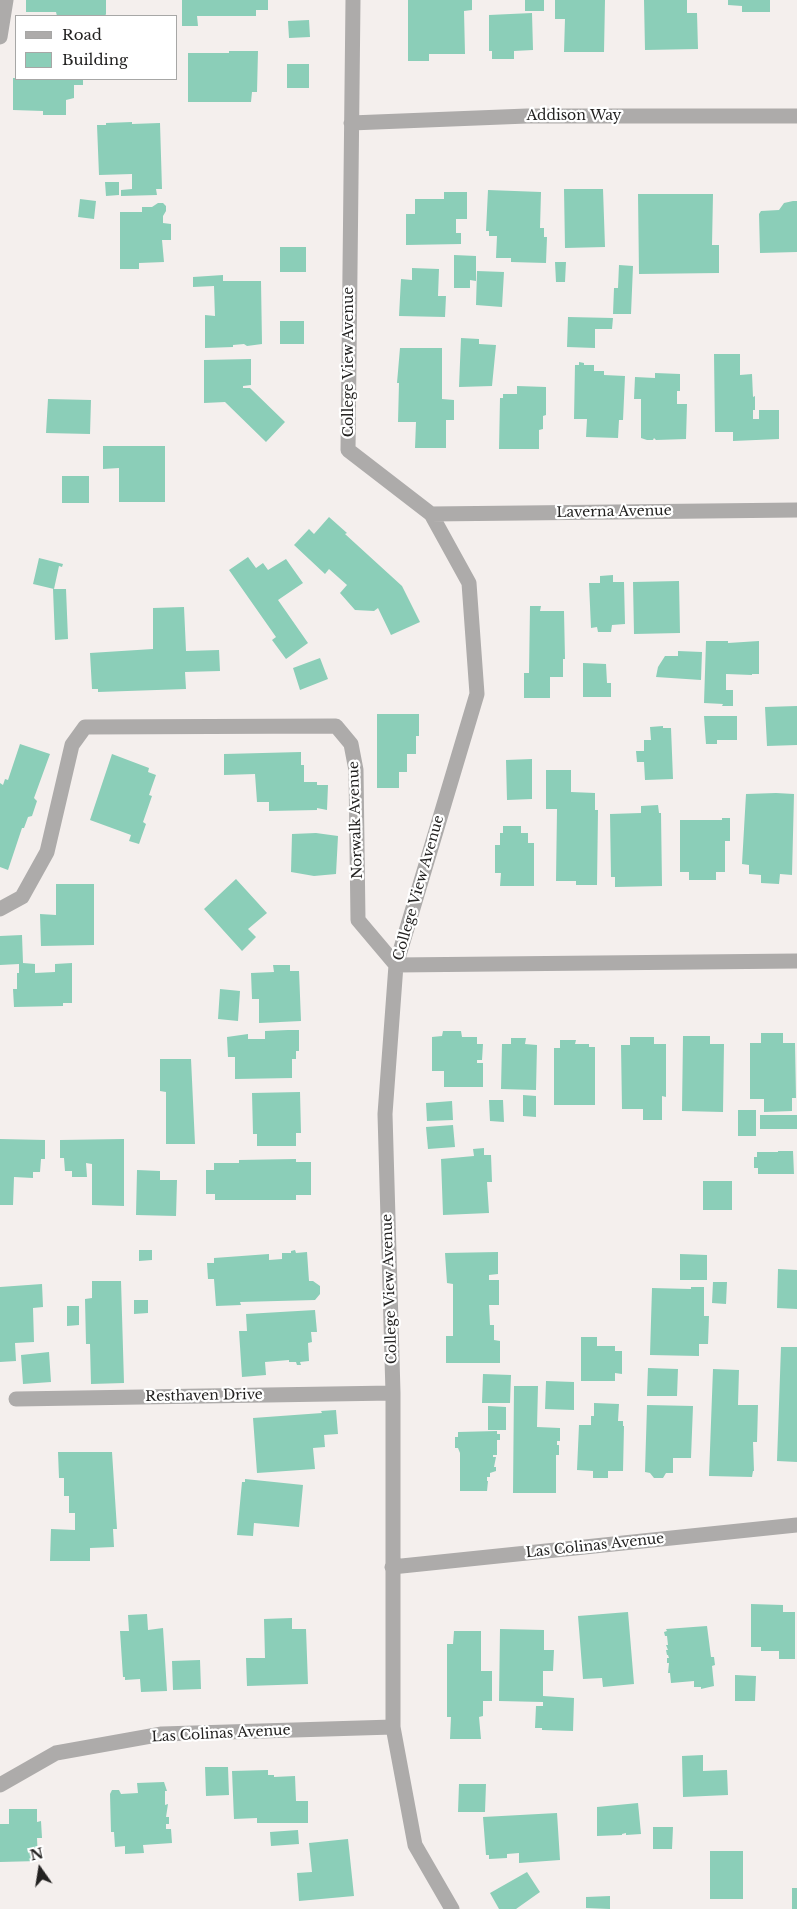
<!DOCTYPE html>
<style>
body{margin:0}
#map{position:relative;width:797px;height:1909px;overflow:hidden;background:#f4efed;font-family:"Libre Baskerville",serif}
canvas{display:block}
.legend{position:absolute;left:15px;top:15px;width:162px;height:65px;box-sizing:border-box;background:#fff;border:1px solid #a7a7a6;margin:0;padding:6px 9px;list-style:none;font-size:15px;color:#232221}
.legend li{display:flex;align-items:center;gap:10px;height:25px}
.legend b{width:25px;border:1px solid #a7a7a6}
.north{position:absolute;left:15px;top:1844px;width:50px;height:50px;-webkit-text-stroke:4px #fff;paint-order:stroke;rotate:347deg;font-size:14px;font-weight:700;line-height:20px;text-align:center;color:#232221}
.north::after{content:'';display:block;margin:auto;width:18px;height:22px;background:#232221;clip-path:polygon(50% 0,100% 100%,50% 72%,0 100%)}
</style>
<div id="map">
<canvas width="797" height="1909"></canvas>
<ul class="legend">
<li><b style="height:6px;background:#adabaa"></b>Road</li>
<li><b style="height:14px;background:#8bceb8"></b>Building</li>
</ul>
<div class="north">N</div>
</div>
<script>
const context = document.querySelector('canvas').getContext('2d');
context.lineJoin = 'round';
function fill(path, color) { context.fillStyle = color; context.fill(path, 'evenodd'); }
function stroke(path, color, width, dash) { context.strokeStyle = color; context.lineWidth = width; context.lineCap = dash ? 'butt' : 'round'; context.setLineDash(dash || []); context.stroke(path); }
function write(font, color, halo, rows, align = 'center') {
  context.font = font + ' "Libre Baskerville",serif'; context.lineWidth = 4.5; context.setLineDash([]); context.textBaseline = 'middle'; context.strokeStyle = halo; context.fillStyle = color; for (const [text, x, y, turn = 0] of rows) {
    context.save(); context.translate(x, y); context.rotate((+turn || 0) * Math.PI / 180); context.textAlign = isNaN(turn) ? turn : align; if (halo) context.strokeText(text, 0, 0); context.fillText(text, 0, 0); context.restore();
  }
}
fill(new Path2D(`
 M26 0H106V14L105 16H57L56 12H26Z
 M182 0H268V10H256V16H197L198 26H182Z
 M408 0H472V10L464 11 465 54H429V61H408Z
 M525 0H544V11H525Z
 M555 0H605L604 52H564L565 19H555Z
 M644 0H687V13H697L698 49 645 50Z
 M728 0H770V12H742V6L728 5Z
 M532 13 533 50 514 51V59H492V51H489V15Z
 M309 20 310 37 289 38 288 21Z
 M229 51H258L257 92H252L251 102H188V53H229Z
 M287 64H309V88H287Z
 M13 78 83 79V85H74V98L66 100V115H43V111L13 110Z
 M132 122V124L160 123 162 189H156L157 195 121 196V190L132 189V174L99 175 97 125H106V123Z
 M105 182H119V195L106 196Z
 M564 189H603L605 247 565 248Z
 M488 190 541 192 540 228H544V237H547L546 263 511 262V258H496L497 236H489V231H486Z
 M444 192H467V219H456V233H461V244L406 245V214H415V199H444Z
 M638 194H713L712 245H719V273L639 274Z
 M80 199 96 201 94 219 78 217Z
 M793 201H797V252L760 253 759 214 761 211 779 210 784 203Z
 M158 203H163L166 206V211L163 216V223L171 224V240H162L164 262 139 263V269H120V212H142V207H152Z
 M280 247H306V272H280Z
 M454 255 476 256V281L470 280V288H454Z
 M555 262H566L565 282H556Z
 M619 265 633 266 631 314H613L614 288H618Z
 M412 268 439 269 438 296H446L445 317 399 316 401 279 412 280Z
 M477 271 504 272 502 307 476 305Z
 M223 275V281H261L262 344 247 346 244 344 233 345V347L205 348V315L215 316 214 286 193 287V277Z
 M568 317 613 318 612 329H595V348L567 347Z
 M280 321H304V344H280Z
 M461 338 479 339V344L496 345 492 386 459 387Z
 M400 348H442V399L454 400V420H446V448H415L416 422H398L399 383H397Z
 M714 354H740V375L752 374 753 397 755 396V410H753V419H759V410H779V439L733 441V432H715Z
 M251 359V385L243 386V388H250L285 422 266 442 225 402 204 403V360Z
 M579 362 584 363V365H594V371H604V375L625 376 623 420H619L618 438 586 437 587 419H574L575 365H579Z
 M655 373 680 374V391H677V404H687L686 439 656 440 654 438 653 440H647L641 438V399H634L635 377 655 378Z
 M517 386 546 387V415L543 416V429L539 430V449H499L500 398H503V394H517Z
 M48 399 91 400 90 434 46 433Z
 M103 446H165V502H119V468L103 469Z
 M62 476H89V503H62Z
 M329 517 347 533 345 534 402 586 420 622 391 635 378 608 374 611 355 610 340 593 347 585 329 569 325 574 294 545 309 529 314 534Z
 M248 557 256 568 263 563 268 570 286 559 303 583 278 600 308 643 286 659 272 640 276 637 229 570Z
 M39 558 63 564 62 567 59 566 54 589 33 584Z
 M613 575V582H624L625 624 612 625 611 632H598L597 627 591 628 589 583H600V576Z
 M679 581 680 633 634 634 633 582Z
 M53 589H66L68 639 55 640Z
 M530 606H541L540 611H564L565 659H563V677H550V698H524V673H529Z
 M184 607 186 651 219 650 220 671 185 672 186 689 98 692V689H92L90 653 153 649V608Z
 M706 641H728V643L759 641V674H752V675L726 674V690H733V706H722L723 704 704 703Z
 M678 651 702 652 701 680 656 677 658 667 665 656H678Z
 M320 658 328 679 300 690 293 668Z
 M583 663 606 664 607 683H611V697H583Z
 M797 706V745L767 746 765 707Z
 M377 714H419V736H416V754H407V772H399V788H377Z
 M704 716H737V740H717V744H706Z
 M663 726V728H671L673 779 645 780 644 762H637L636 751H644V740H651L650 727Z
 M20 744 50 754 34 798 37 801 32 816 28 817 24 828H22L8 870 0 867V783L3 785 5 779 8 780Z
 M301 752V765H304V782H317V785H328L327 810 317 808V810L269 811V802H257L255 774 224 775V754Z
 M112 754 149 768 148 772 156 775 149 795 152 796 143 822 146 824 139 844 129 841 131 835 90 820Z
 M532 759V799L507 800 506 760Z
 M546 770H571V792L595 793V810H598L597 885H576V881H556L557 809H546Z
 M776 793 794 794 792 875 780 874 779 884 761 883V875L749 874V865L742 864 746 794Z
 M658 805 659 813H661L662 886 615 887V877H611L610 814 641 813V806Z
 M722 818H730V841H725V872H716V880H689V872H680V820H722Z
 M503 826H521V833H528V843H534V886H500L501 873H495V845H500V833H503Z
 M316 833 338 836 336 874 314 876 291 872 292 834Z
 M236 879 267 913 248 929 256 937 242 951 204 909Z
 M56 884H94V945L41 946 40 914 56 915Z
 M22 935 23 963 35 964V973L55 972V964L72 963V1003H63V1006L14 1007 13 989H17V973H19V964L0 965V936Z
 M273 965H290V971H299L301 1021 259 1023V999H252L251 973 274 972Z
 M220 989 240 991 238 1021 218 1019Z
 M288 1030H299V1051H296V1059H292V1078L235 1079V1057H228L227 1037 248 1034V1039H265V1031Z
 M443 1031H461L462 1037H477V1044H483L482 1060H477V1063H483V1087H444V1071H432V1037L442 1036Z
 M761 1033H783V1043H795L796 1098H792V1111L764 1112V1099H750V1043H761Z
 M683 1036H710V1044H724L723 1112 682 1111Z
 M630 1037H654V1044H666V1097L662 1096V1120H643V1109H622L621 1045H630Z
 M511 1038H526L525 1044 537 1045 536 1090 501 1089 502 1044H511Z
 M560 1040H576L575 1044H589V1047H595V1105H554V1048H560Z
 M160 1059H191L195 1144H166V1092L160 1091Z
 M300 1092 301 1133H296V1146H257V1134H253L252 1093Z
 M523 1095 536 1096V1117L523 1116Z
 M489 1100H503L504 1122 490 1121Z
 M452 1101 453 1120 427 1121 426 1103Z
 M738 1110H756V1136H738Z
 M760 1115H797V1129H760Z
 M453 1125 455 1147 428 1149 426 1127Z
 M0 1139 45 1140V1159H41L40 1172H33V1178L14 1177 13 1205H0Z
 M124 1139V1206L92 1205V1164L86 1163 87 1177H72V1171H65L64 1158H60V1140Z
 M484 1148V1155H491L492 1182H487L489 1213 443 1215 441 1159 474 1156 473 1149Z
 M778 1151H793L794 1174H758V1168H754V1157H757V1152H778Z
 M296 1159V1162H311V1195H296V1200H215V1194H206V1170H214V1163H239V1160Z
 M137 1170 160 1171V1180H177L176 1216 136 1215Z
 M703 1181H732V1210H703Z
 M139 1250H152V1260L139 1261Z
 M295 1250 296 1253 307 1252 309 1281H313L320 1286V1294L315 1300 240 1302 241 1305 216 1306 214 1279H208L207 1263H214V1258L269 1254V1260L282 1259V1253H291V1251Z
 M498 1252V1274L489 1275V1280H499V1305H489L490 1325H494V1340L500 1341V1363H446V1336H453V1284L447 1283 445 1253Z
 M680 1254 707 1255V1280H680Z
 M778 1269 797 1270V1309L777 1308Z
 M92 1281H121L124 1383 91 1384 90 1344H86L85 1299 92 1298Z
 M713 1282H727L726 1304 712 1303Z
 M42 1284 43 1307 33 1308 34 1342 15 1343 16 1361 0 1362V1287Z
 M691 1287H704V1316H709L708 1344H699V1356L650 1355 652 1288 691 1289Z
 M134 1300H148V1313L134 1314Z
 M67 1306H79V1325L67 1326Z
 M315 1310 317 1332H311L312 1342 308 1343 309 1361 300 1362 301 1365H297L296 1362H289V1360L265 1362 266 1375 242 1377 239 1331H247L246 1314Z
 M581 1337H597V1346H615V1351H622V1374L615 1373V1381H581Z
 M781 1347H797V1462L777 1461Z
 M49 1352 51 1382 23 1384 21 1355Z
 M648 1368 678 1369 677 1396H647Z
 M713 1369 739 1370 738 1405H758L757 1442H753L754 1471H753L752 1477 709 1476Z
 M483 1374 511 1375 510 1403H482Z
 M546 1381 574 1382V1410L545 1409Z
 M514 1386H538L537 1427 560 1428V1441H557V1445H559V1455H556V1493H513Z
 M594 1403 619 1404 618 1421H623V1426H624L623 1471H608V1478H593V1471L577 1470 579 1425H591V1416H594Z
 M647 1405 693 1406 691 1458H673V1473H666L663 1478H654L650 1473 645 1472Z
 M488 1406 506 1407V1430H488Z
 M336 1410 338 1434 324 1435 325 1447 313 1448 315 1469 257 1473 253 1418 322 1413 321 1411Z
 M497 1431V1434H500V1440H497V1455H493V1457H496L494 1467H496V1471L490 1473V1477H487V1481H488L487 1491H460V1453L458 1448H455V1437H458V1432Z
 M58 1452H112L117 1529H113L114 1547 90 1548V1561H50L51 1529 75 1530V1513H69V1496H64V1478H59Z
 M245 1479 303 1485 299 1527 254 1523 253 1536 237 1535 242 1482H245Z
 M751 1604 783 1605V1612H795V1659H779V1651H761V1647H751Z
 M628 1612 634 1684 603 1687 602 1678 583 1679 578 1616Z
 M147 1614 148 1630 163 1628 167 1691 141 1692 140 1679 125 1680V1677H123L120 1631H129L128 1615Z
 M292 1618V1629H306L308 1684 247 1686 246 1658H265L264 1619Z
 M707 1626 711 1657H714L715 1665 712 1666 714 1686 701 1689V1687H694V1681L671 1683 670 1673H668L669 1663H667V1658H669L668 1655H667L666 1650H668L666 1645H668L667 1636H665L664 1632 667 1631 666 1629Z
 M500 1629 544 1630V1650H554L553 1671H543V1696L574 1698 573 1731 542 1730V1728H535L536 1706H543V1702L499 1701Z
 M454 1631H481V1671H492V1701H483V1716L479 1717 481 1739H450L451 1717H447V1644H453Z
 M200 1660 201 1689 173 1690 172 1661Z
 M735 1675 756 1676 755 1701H735Z
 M703 1755V1771L727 1770 728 1795 683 1797 682 1756Z
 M205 1767H228L229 1795 206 1796Z
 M268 1770V1775H274V1777L295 1776 296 1801H308V1823H257V1818L234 1819 232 1771Z
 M164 1782 167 1791H165V1805L168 1804 166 1817H169V1824H166V1829H171L172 1843 143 1845 144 1853 125 1854V1846L115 1847 114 1832H111L110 1794 112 1790H119L121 1794 138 1793 137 1783Z
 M459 1784H486L485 1812H458Z
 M638 1803 641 1834 626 1835V1833L622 1834V1835L597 1836V1807Z
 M9 1809H37V1822L41 1821 42 1838H37L38 1861 0 1862V1824H9Z
 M557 1813 560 1860 519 1863V1853L507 1854V1858L489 1859V1855H486L483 1817Z
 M653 1827H673L672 1849H653Z
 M298 1830 299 1844 271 1846 270 1832Z
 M348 1839 354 1896 299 1901 297 1873 312 1872 309 1843Z
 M710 1851H743V1899H710Z
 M527 1872 540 1892 516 1909H499L490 1893Z
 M792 1888H797V1909H792Z
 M610 1896V1909L586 1908V1897Z`), '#8bceb8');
stroke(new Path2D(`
 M353 0 348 450 431 514 469 583 477 694 396 965 385 1114 393 1393V1727L415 1845 452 1909
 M0 37 6 0
 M351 123 527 116H797
 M431 514 797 510
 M0 909 22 897 47 852 72 745 85 727 336 726 351 744 356 770 358 920 396 965 797 961
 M16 1399 393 1393
 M392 1567 797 1525
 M0 1785 56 1753 162 1734 393 1727`), '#adabaa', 15);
write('14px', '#232221', '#fff', [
 ["Addison Way",574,116],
 ["College View Avenue",349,362,-90],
 ["Laverna Avenue",614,512,-1],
 ["Norwalk Avenue",356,820,-92],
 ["College View Avenue",419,888,-74],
 ["College View Avenue",390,1289,-92],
 ["Resthaven Drive",204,1396,-1],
 ["Las Colinas Avenue",595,1546,-6],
 ["Las Colinas Avenue",221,1734,-3]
]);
</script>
